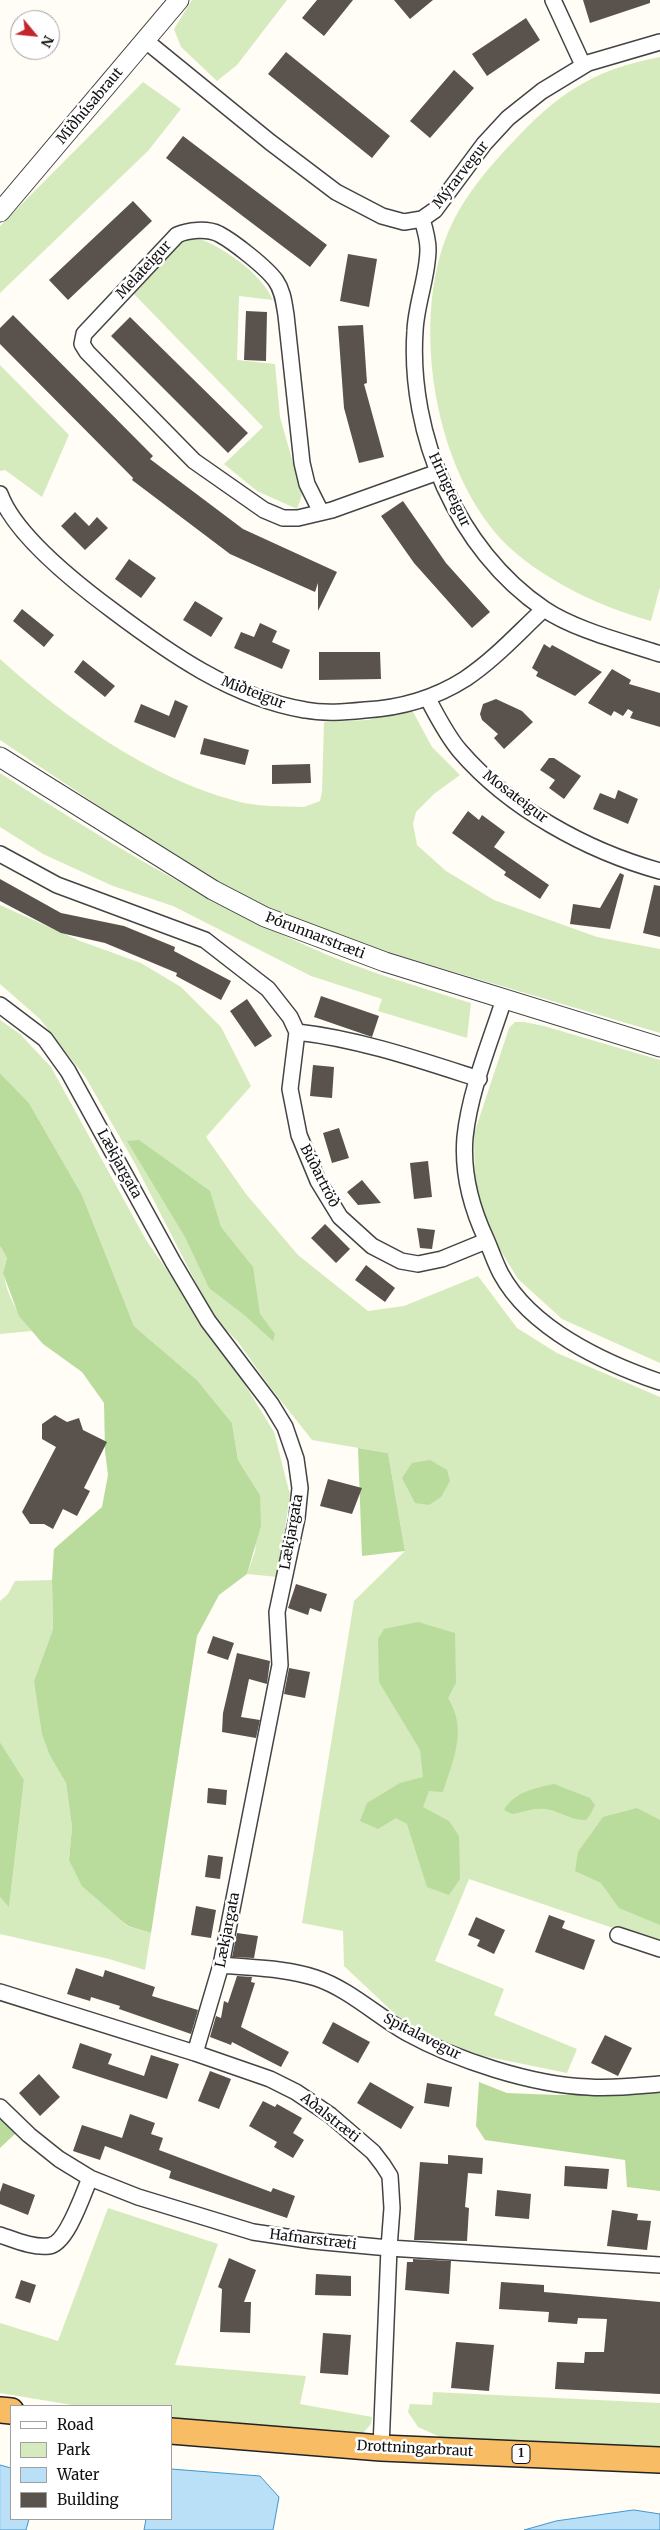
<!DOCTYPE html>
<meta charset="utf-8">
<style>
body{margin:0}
#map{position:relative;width:660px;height:2530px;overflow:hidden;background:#fffdf5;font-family:Merriweather,serif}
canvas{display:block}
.legend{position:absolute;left:10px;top:2405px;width:162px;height:115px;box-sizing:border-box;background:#fff;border:1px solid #a0a0a0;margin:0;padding:6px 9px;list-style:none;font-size:15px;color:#111}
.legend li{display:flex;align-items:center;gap:10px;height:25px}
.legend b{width:25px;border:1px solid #a0a0a0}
.north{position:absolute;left:10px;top:10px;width:50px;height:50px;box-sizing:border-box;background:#fff;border:1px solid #a0a0a0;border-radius:50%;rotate:118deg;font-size:14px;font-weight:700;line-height:20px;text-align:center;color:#111}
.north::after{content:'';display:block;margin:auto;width:18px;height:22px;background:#c4262e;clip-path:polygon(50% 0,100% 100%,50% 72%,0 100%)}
</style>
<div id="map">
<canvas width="660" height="2530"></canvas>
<ul class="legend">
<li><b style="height:6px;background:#fff"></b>Road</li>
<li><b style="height:14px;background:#d5ebbd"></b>Park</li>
<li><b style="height:14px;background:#b9e0f7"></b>Water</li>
<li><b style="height:14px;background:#5a524d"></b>Building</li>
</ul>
<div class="north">N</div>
</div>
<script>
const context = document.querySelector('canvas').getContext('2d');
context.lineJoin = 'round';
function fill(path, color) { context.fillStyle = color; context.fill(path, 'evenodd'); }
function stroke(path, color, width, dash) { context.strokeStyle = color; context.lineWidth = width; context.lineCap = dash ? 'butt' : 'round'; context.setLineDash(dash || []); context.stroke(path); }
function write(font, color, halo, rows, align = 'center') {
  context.font = font + ' Merriweather,serif'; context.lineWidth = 5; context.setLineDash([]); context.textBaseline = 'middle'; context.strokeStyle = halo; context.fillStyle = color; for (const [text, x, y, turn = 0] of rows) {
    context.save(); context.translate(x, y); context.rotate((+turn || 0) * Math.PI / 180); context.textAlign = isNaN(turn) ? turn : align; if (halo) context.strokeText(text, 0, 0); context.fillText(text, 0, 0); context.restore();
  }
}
fill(new Path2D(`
 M192 0H287L237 65 217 81 181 47 174 29Z
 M660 57V587L651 621C601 607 547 582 509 547 435 477 409 323 449 230 463 198 487 169 511 144 557 94 592 70 660 57Z
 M143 82 181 109 148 151 0 293V226Z
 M195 237C222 246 261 273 273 300L239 296 237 360 275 364 280 417 302 495 297 509 257 491 224 464 263 427 133 293 175 243Z
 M0 365 69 435 42 497 5 470 0 471Z
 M0 659C65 718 150 778 236 801 257 807 282 806 304 807L320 801 322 792 324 722 368 720 412 710 432 747 460 775 434 794 416 812 413 824 417 845 446 871 494 900 597 937 660 949V1033L336 937 277 912 190 867 0 740Z
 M0 773C99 837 199 898 307 946 360 970 416 986 471 1003L467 1038 378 1011 382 999 311 976 173 906 113 886 43 854 0 827Z
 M0 905 80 941 141 963 181 987 221 1027 251 1086 206 1137 246 1194 298 1255 368 1311 404 1306 478 1276 517 1328 557 1353 660 1397V1944L469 1879 435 1961 504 1989 494 2015 577 2049 567 2073 479 2055 411 2029 344 1966 343 1931 302 1923 354 1601 405 1551 388 1453 312 1440 270 1387 238 1342 213 1316 134 1162 86 1078 40 1019 0 984Z
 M0 1020 20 1034 51 1067 146 1240 229 1359 274 1432 290 1495 278 1577 247 1574 255 1552 260 1495 238 1460 232 1423 197 1380 134 1326 82 1195 29 1103 0 1073Z
 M515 1022H524L544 1026 660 1060V1363L562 1319 518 1279 491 1235 475 1183 474 1134 509 1028Z
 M0 1246 7 1258C6 1263 3 1269 4 1274 6 1294 19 1316 32 1331L0 1334Z
 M52 1580 53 1629 34 1681 50 1756 66 1783 72 1827 69 1860 127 1926 151 1933 145 1970 109 1959 0 1934V1897L9 1906 24 1780 0 1742V1601L8 1594 15 1581Z
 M108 2208 218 2244 175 2365 306 2376 300 2404 372 2417 371 2424 362 2434H332L171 2420V2406H78L0 2393V2323L58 2341Z
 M433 2392 660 2403V2450L440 2437 418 2427 408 2412 410 2404 432 2405Z`), '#d5ebbd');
fill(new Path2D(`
 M0 1073 29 1103 82 1195 134 1326 197 1380 232 1423 238 1460 260 1495 261 1526 247 1574 219 1595 197 1636 151 1933 128 1926 82 1886 69 1860 72 1827 66 1783 50 1756 42 1734 34 1681 53 1629 52 1580 54 1549 102 1507 108 1475 105 1451 104 1403 82 1372 43 1344 19 1316 3 1273 7 1258 0 1246Z
 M139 1140 210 1191 221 1227 253 1267 260 1314 275 1334 273 1341 243 1314 209 1288 185 1237 127 1141Z
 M358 1448 388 1453 405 1551 362 1556Z
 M430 1460 447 1470 450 1481 441 1497 429 1505 415 1503 402 1478 412 1463Z
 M418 1622 455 1633 456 1683 448 1698C468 1731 453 1759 443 1792L429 1791 423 1807 449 1821 459 1836 460 1879 449 1895 427 1887 407 1824 396 1818 378 1829 360 1821 367 1803 400 1783 423 1777 420 1750 379 1682 378 1639 384 1629Z
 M0 1742 24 1780 9 1907 0 1897Z
 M554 1784 590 1798 595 1805 590 1815 586 1820C572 1820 564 1814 551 1810 536 1806 525 1812 512 1814L504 1810C514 1792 535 1788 554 1784Z
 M637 1808 660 1820V1925L619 1908 601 1883 575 1871 578 1852 603 1817Z
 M479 2082 507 2093 557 2095 660 2091V2191L627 2187 625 2160 485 2140 476 2126Z
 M0 2116 16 2133 0 2148Z`), '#b9dc9c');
const water = new Path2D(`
 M0 2465 11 2468V2519H29L26 2530H0Z
 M171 2469 260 2476 279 2497 273 2530H144L146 2519H171Z
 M634 2510 660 2514V2530H524L556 2521Z`);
fill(water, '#b9e0f7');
stroke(water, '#3f96cf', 1);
fill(new Path2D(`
 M317 0H353L324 36 302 18Z
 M394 0H433L410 19Z
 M583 0H650V3L590 23Z
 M526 18 540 40 487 76 472 54Z
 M286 52 390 136 372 158 268 74Z
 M454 70 474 88 430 138 410 121Z
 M183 136 327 245 310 267 166 158Z
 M133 201 152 221 68 300 49 280Z
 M348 254 377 259 369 307 340 301Z
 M246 311 267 312 266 361 244 360Z
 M13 315 153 456 150 459 243 529 337 572 318 611V583L315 592 230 554 132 480 133 478 0 344V328Z
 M130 317 248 433 228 453 111 336Z
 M363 325 367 383 364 384 384 457 359 463 344 408 338 326Z
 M403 501 446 563 490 612 472 628 414 563 381 516Z
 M75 512 89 526 97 517 108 528 85 550 61 526Z
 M129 559 156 578 141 598 115 579Z
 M195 601 223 618 211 637 183 620Z
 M22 609 54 635 44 647 13 621Z
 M260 623 277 631 272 642 290 650 282 669 234 648 241 632 254 637Z
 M544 644 550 648 552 645 602 672 575 696 536 676 538 672 532 668Z
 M319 652H380L381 679 319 680Z
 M83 660 115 686 105 697 74 672Z
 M612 669 631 680 629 684 660 693V727L630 718 633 712 628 709 623 716 614 711 611 716 588 703Z
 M496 699 522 711 533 722 504 749 494 738 498 734 482 720 480 714 483 704Z
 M175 700 188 706 175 738 134 722 141 704 169 716Z
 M204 738 249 750 245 765 200 754Z
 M549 758H554L581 776 564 799 549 788 555 780 540 770Z
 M310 764 311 783 272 784V765Z
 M618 790 638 799 628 824 593 809 600 793 615 799Z
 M468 811 479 820 482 815 505 832 494 847 549 885 540 899 504 875 506 872 452 833Z
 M620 873 624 875 610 929 570 924 573 904 600 908Z
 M0 879 61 913 124 926 175 947 174 951 231 981 221 1000 176 976 177 973 105 943 61 933 0 901Z
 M654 885 660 886V937L643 933Z
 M321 996 379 1016 372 1037 314 1017Z
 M247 999 272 1036 255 1047 230 1011Z
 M313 1065 334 1067 332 1098 310 1096Z
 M339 1128 349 1158 332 1163 323 1133Z
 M428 1161 432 1197 414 1199 410 1163Z
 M362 1180 381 1203 358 1205 347 1192Z
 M325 1224 350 1249 336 1263 311 1238Z
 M417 1228 435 1230 432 1249 420 1248Z
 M366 1265 395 1288 385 1302 355 1280Z
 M55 1415 67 1422 79 1418 83 1430 107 1442 84 1488 90 1491 77 1516 63 1509 53 1529 44 1524H30L22 1512 56 1447 42 1439V1424Z
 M328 1479 362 1488 352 1514 320 1506Z
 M296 1584 327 1594 321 1612 310 1608 308 1615 288 1608Z
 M213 1636 234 1643 228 1660 207 1653Z
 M237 1653 270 1661 267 1684 249 1679 241 1717 260 1720 256 1738 222 1732 223 1713Z
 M289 1668 310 1672 305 1698 284 1694Z
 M208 1788 227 1790 226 1805 207 1803Z
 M208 1855 223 1857 220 1879 205 1877Z
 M196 1906 216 1910 211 1938 191 1935Z
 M549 1915 565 1921 562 1928 595 1940 584 1970 535 1952Z
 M476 1917 505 1930 494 1954 477 1946 480 1940 468 1935Z
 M237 1933 258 1936 254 1958 232 1957Z
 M76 1968 103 1977 105 1970 155 1987 152 1996 198 2010 191 2034 119 2009 120 2006 91 1997 90 2001 67 1994Z
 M237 1976 252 1977 251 1982 255 1983 241 2027 289 2052 281 2067 232 2042 231 2045 210 2037 216 2016 221 2018 224 2001 228 2003Z
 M333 2022 370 2042 358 2063 322 2043Z
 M605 2035 632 2048 618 2076 591 2063Z
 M80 2043 112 2054 108 2064 144 2076 151 2055 179 2064 167 2099 72 2068Z
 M210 2071 231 2079 219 2109 198 2101Z
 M39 2074 60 2097 40 2116 19 2093Z
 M370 2082 414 2107 401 2129 357 2103Z
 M427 2083 452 2087 449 2107 424 2103Z
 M263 2101 275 2107 277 2104 302 2118 293 2133 304 2140 293 2158 274 2147 277 2142 249 2126Z
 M130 2114 155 2123 151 2134 163 2138 159 2150 271 2192 273 2188 295 2196 287 2218 169 2178 171 2171 105 2146 100 2160 73 2151 82 2125 122 2138Z
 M448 2155 483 2158 482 2174 468 2173 465 2207 469 2208 467 2241 414 2240 420 2162 448 2164Z
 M565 2166 609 2169 607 2189 564 2186Z
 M3 2183 35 2195 28 2215 0 2204V2192Z
 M497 2190 531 2194 529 2219 495 2216Z
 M612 2210 638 2214 637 2220 651 2221 647 2250 607 2246Z
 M229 2258 256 2270 244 2302H251L250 2333 220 2332 222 2289 218 2287Z
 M413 2259 451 2261 449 2294 405 2290 407 2262H413Z
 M316 2274 351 2276V2296L315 2295Z
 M21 2280 36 2285 30 2303 15 2298Z
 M501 2282 544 2285V2292L660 2302V2394L555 2389 557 2362 584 2363 585 2352H604L607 2319 578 2318 577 2324 548 2322 549 2312 499 2309Z
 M323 2333 351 2335 348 2375 320 2373Z
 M456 2342 494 2345 489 2391 451 2388Z`), '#5a524d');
const minor = new Path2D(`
 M553 0 583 65
 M146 41 270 142 336 192 382 216 404 222 422 219 435 210 484 144 508 118 542 91 588 63 660 42
 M422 219C425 229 428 239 428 249 428 276 416 304 415 331 408 434 457 550 544 609 575 630 624 642 660 654
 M0 494C15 535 77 584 112 610 169 653 233 698 305 710 325 714 345 712 365 710 401 708 435 698 465 679 495 659 518 633 544 609
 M321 512 307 484 302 463 286 315C284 303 283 291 276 281 267 268 234 242 219 234 207 228 188 230 177 235L84 334 82 344 87 352 194 461 264 510 283 518H298L332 510 438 472
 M428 699C437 716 447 736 460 751 509 808 587 851 660 871
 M0 854 57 885 205 940 268 989 290 1017 297 1032 290 1089 299 1135 318 1181 340 1217 372 1246 401 1261 418 1264 442 1259 486 1241
 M504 999C490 1043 470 1090 465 1137 462 1173 471 1207 486 1239 491 1250 495 1263 501 1274 531 1329 604 1363 660 1382
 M0 1005 45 1039 68 1071 173 1262 208 1321 271 1404 285 1427 296 1459 300 1488 297 1518 277 1612 280 1665 221 1965 195 2053
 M297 1032C359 1039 420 1060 479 1079
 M618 1935 660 1949
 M221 1965C252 1968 286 1968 316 1978 349 1989 377 2016 407 2033 456 2060 532 2085 588 2087 612 2089 636 2086 660 2084
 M0 1992 195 2053 270 2079 296 2092 330 2115 373 2152 383 2165 390 2176 392 2208 389 2248 381 2448
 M0 2107 29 2135 59 2159 90 2178 138 2197 253 2232 313 2241 389 2248 660 2265
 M0 2235C15 2240 33 2248 49 2246 67 2244 83 2194 90 2178`);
const tertiary = new Path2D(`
 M0 212 179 0
 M0 757 213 890 265 917 385 962 660 1047`);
const trunk = new Path2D(`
 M0 2410 11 2411
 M171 2431 381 2448 660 2460`);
stroke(minor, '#444', 18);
stroke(tertiary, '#444', 21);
stroke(trunk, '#222', 28);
stroke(minor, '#fff', 15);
stroke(tertiary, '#fff', 19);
stroke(trunk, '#f7bc64', 25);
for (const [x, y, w] of [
 [521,2454,18]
]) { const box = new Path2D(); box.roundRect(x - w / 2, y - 9.5, w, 19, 4); context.fillStyle = '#fff'; context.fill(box); stroke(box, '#111', 1); }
write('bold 12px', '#111', null, [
 ["1",521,2454]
]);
write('14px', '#111', '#fff', [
 ["Miðhúsabraut",90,106,-50],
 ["Mýrarvegur",461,175,-52],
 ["Melateigur",144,270,-47],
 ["Hringteigur",449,490,65],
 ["Miðteigur",253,693,21],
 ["Mosateigur",515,797,37],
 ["Þórunnarstræti",315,936,21],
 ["Lækjargata",119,1164,61],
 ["Búðartröð",319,1176,63],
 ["Lækjargata",292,1532,-80],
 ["Lækjargata",228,1930,-79],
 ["Spítalavegur",422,2037,27],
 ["Aðalstræti",330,2118,38],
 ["Hafnarstræti",313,2240,7],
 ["Drottningarbraut",415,2449,3]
]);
</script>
